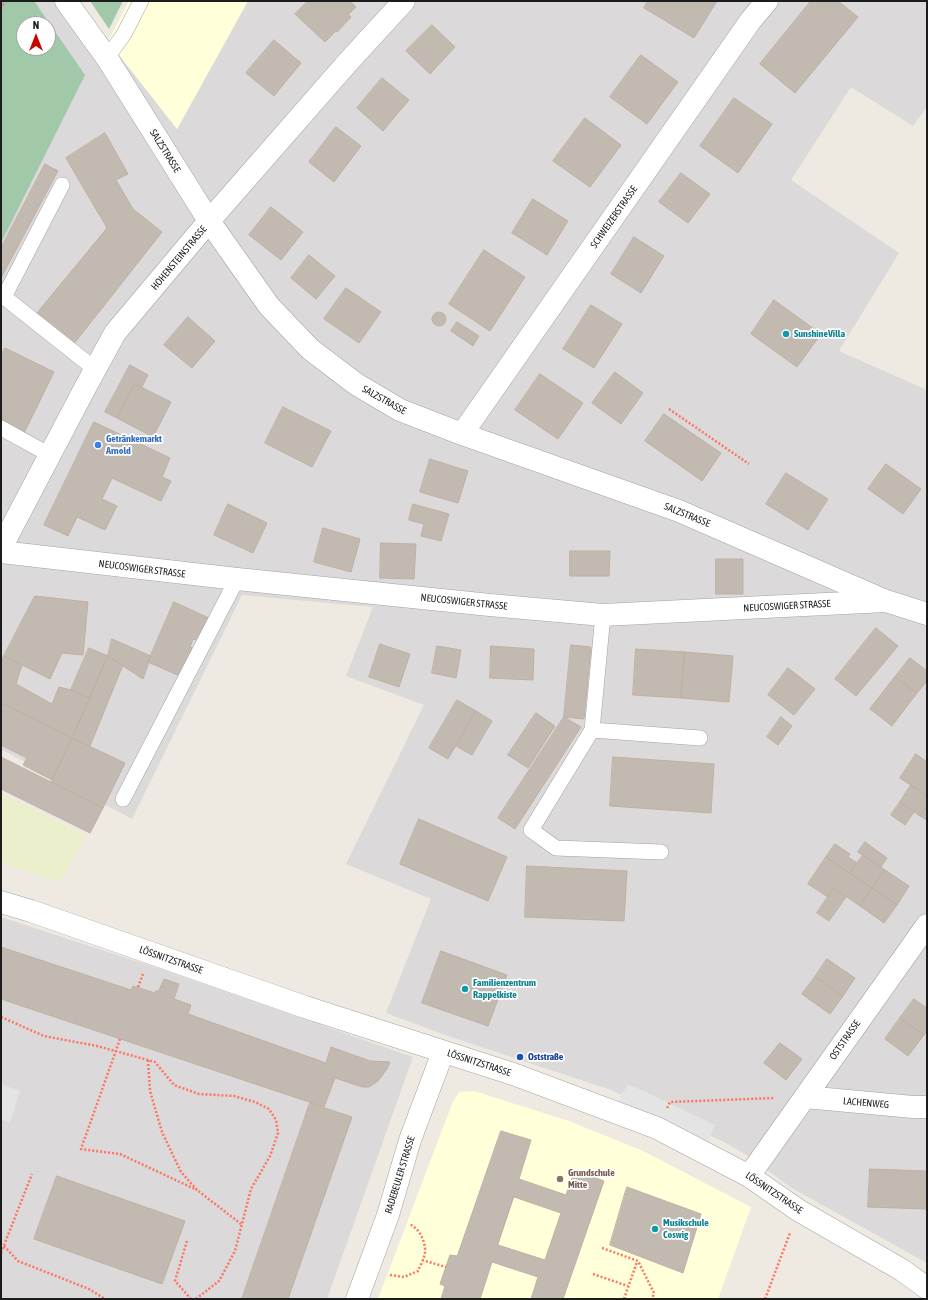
<!DOCTYPE html>
<meta charset="utf-8">
<style>
body{margin:0}
#map{position:relative;width:928px;height:1300px;overflow:hidden;background:#eeeae1;font-family:"Asap Condensed",sans-serif}
canvas{display:block}
.frame{position:absolute;inset:0;border:2px solid #1c1c1c;pointer-events:none}
.north{position:absolute;left:16px;top:16px;width:40px;height:40px;box-sizing:border-box;background:#fff;border:1px solid #a4a4a4;border-radius:50%;rotate:0deg;font-size:11px;font-weight:700;line-height:16px;text-align:center;color:#1c1c1c}
.north::after{content:'';display:block;margin:auto;width:14px;height:18px;background:#c90200;clip-path:polygon(50% 0,100% 100%,50% 72%,0 100%)}
</style>
<div id="map">
<canvas width="928" height="1300"></canvas>
<div class="frame"></div>
<div class="north">N</div>
</div>
<script>
const context = document.querySelector('canvas').getContext('2d');
context.lineJoin = 'round';
function fill(path, color) { context.fillStyle = color; context.fill(path, 'evenodd'); }
function stroke(path, color, width, dash) { context.strokeStyle = color; context.lineWidth = width; context.lineCap = dash ? 'butt' : 'round'; context.setLineDash(dash || []); context.stroke(path); }
function write(font, color, halo, rows, align = 'center') {
  context.font = font + ' "Asap Condensed",sans-serif'; context.lineWidth = 3.5; context.setLineDash([]); context.textBaseline = 'middle'; context.strokeStyle = halo; context.fillStyle = color; for (const [text, x, y, turn = 0] of rows) {
    context.save(); context.translate(x, y); context.rotate((+turn || 0) * Math.PI / 180); context.textAlign = isNaN(turn) ? turn : align; if (halo) context.strokeText(text, 0, 0); context.fillText(text, 0, 0); context.restore();
  }
}
fill(new Path2D(`
 M1 1H75L108 41 177 129 248 1H927V107L913 126 851 87 791 180 899 253 839 351 927 390V1263L790 1187 750 1157 724 1142 611 1090 448 1036 386 1013 431 899 346 864 424 705 346 676 373 607 242 595 132 819 1 749ZM24 24H48V48H24Z
 M1 917 160 969 413 1057 327 1299H1Z`), '#dbd9d9');
fill(new Path2D(`
 M129 1H248L177 129 108 41Z
 M474 1091 569 1121 643 1151 751 1207 718 1299H378L452 1104 459 1092Z`), '#ffffda');
fill(new Path2D(`
 M1 794 86 835 59 882 1 863Z`), '#ecefcb');
fill(new Path2D(`
 M1 1H34L85 75 1 243ZM24 24H48V48H24Z
 M90 1H123L109 29Z`), '#a1c8a8');
fill(new Path2D(`
 M1 1084 20 1091 10 1123 1 1119Z
 M628 1084 665 1101 715 1125 703 1152 612 1111Z`), '#e4e4e4');
const building = new Path2D(`
 M308 1H350L356 7 348 15 351 17 337 32 336 31 325 42 295 14Z
 M648 1H717L694 38 644 8Z
 M811 1H838L858 17 795 93 760 64Z
 M432 25 455 47 430 74 406 51Z
 M274 40 301 63 274 96 246 73Z
 M641 55 678 82 647 124 610 97Z
 M382 78 409 100 383 131 357 108Z
 M734 98 772 124 738 173 700 146Z
 M585 118 621 145 590 187 553 161Z
 M336 127 361 146 334 182 309 162Z
 M105 133 128 174 116 180 133 209 162 232 73 345 37 313 107 228 66 158Z
 M45 164 58 171 1 278V248Z
 M681 173 710 194 688 223 659 202Z
 M533 199 568 221 547 255 512 233Z
 M271 207 303 232 281 260 249 235Z
 M634 237 664 256 641 293 611 274Z
 M484 250 525 277 490 331 449 304Z
 M309 255 335 276 316 299 291 278Z
 M346 288 381 312 359 343 324 319Z
 M774 300 821 334 797 367 751 334Z
 M591 305 622 324 594 368 563 349Z
 M432 319a7 7 0 1 1 14 0a7 7 0 1 1-14 0Z
 M188 317 215 341 192 368 164 345Z
 M457 322 479 336 473 346 451 331Z
 M5 348 54 372 24 433 1 422V356Z
 M130 365 148 375 142 387 135 384 117 418 105 412Z
 M615 372 643 393 621 424 592 403Z
 M540 374 583 403 558 439 515 410Z
 M135 384 171 402 153 437 117 418Z
 M283 407 331 431 312 467 265 443Z
 M664 414 721 453 702 481 645 441Z
 M94 422 170 458 162 477 171 481 161 501 112 478 102 499 117 506 105 530 77 517 68 536 44 525Z
 M430 459 468 471 458 503 420 492Z
 M886 464 921 489 903 514 868 489Z
 M786 473 828 499 808 530 766 504Z
 M228 504 267 523 253 553 214 535Z
 M413 504 449 514 441 541 421 536 424 524 409 520Z
 M323 528 360 539 351 572 314 562Z
 M381 543 416 544 414 579 380 578Z
 M570 551H610L609 576H570Z
 M716 559H743V594H716Z
 M35 596 88 602 83 655 62 653 50 679 4 656Z
 M174 602 209 618 199 641 193 639 190 647 195 649 182 677 148 662Z
 M876 628 898 646 856 696 835 679Z
 M112 639 151 656 143 679 108 656Z
 M380 644 410 654 399 687 369 677Z
 M571 645 591 647 584 719 564 717Z
 M437 646 461 650 456 678 432 673Z
 M491 646 534 649 533 680 490 678Z
 M89 648 108 656 90 698 71 690Z
 M636 649 685 652 681 698 633 695Z
 M685 652 733 656 729 702 681 698Z
 M4 656 22 665 16 684 52 704 59 687 71 690 90 698 72 738 1 703V661Z
 M108 656 123 665 90 746 72 738Z
 M910 658 927 671V681L917 693 895 677Z
 M788 668 815 689 794 715 768 695Z
 M895 677 917 693 892 726 870 709Z
 M457 700 476 711 448 759 429 748Z
 M1 703 72 738 52 780 23 765 27 758 1 745Z
 M476 711 492 721 472 755 456 746Z
 M536 713 555 726 528 768 508 755Z
 M564 717 581 727 515 829 498 818Z
 M781 717 792 726 778 745 767 737Z
 M72 738 125 763 103 808 51 782Z
 M916 754 927 762V796L900 778Z
 M1 757 103 808 90 833 1 789Z
 M613 757 714 764 711 813 610 806Z
 M911 785 927 796V806L920 816 900 802Z
 M900 802 914 812 905 825 891 815Z
 M927 806V820L920 816Z
 M419 819 507 857 488 901 400 864Z
 M865 842 887 858 881 867 858 852Z
 M835 844 850 854 848 857 857 863 850 873 826 857Z
 M863 855 885 870 872 888 850 873Z
 M826 857 872 888 860 906 834 888 828 897 808 884Z
 M527 866 627 871 624 921 525 917Z
 M885 870 909 886 897 905 872 888Z
 M834 888 846 897 829 921 817 913Z
 M872 888 897 905 884 923 860 906Z
 M1 947 131 990 133 986 155 993 156 990 158 992 164 979 179 984 174 999 191 1005 188 1014 326 1063 331 1047 370 1061 390 1062 387 1069 378 1081 369 1087H362L335 1078 324 1107 1 999Z
 M441 951 507 975 488 1026 422 1003Z
 M827 959 855 978 843 996 815 977Z
 M815 977 843 996 830 1014 802 994Z
 M914 999 927 1008V1030L924 1035 900 1018Z
 M900 1018 924 1035 908 1056 885 1039Z
 M780 1043 802 1059 786 1080 764 1063Z
 M310 1103 352 1117 288 1299H242Z
 M501 1131 531 1140 519 1179 566 1195 575 1170 604 1181 563 1299H531L538 1277 492 1262 480 1299H441L445 1286 440 1284 450 1255 457 1256ZM514 1197 561 1213 545 1260 498 1245Z
 M870 1169 927 1171V1209L868 1207Z
 M57 1176 185 1221 162 1284 34 1239Z
 M627 1187 701 1214 683 1273 610 1245Z`);
fill(building, '#c2b9b1');
stroke(building, '#c1b0a3', 1);
const lane = new Path2D(`
 M107 58 124 34 141 1
 M62 185 4 297 95 369
 M1 428 50 455
 M603 615 592 730 531 830 556 848 661 852
 M592 730 700 738
 M123 799 237 579`);
const street = new Path2D(`
 M66 1 107 58 209 221 269 306 310 349 356 384 400 410 462 434 679 511 886 601
 M462 434 751 20 767 1
 M1 548 85 388 115 333 209 221 348 62 404 1
 M1 552 237 579 490 605 603 615 886 601 927 614
 M1 902 31 911 305 1007 513 1074 657 1128 749 1176 798 1210 902 1270 927 1288
 M805 1097 913 1107H927
 M749 1176 927 925
 M357 1299 388 1215 410 1140 443 1052`);
stroke(lane, '#a3a3a3', 16);
stroke(street, '#a3a3a3', 23);
stroke(new Path2D(`
 M1 9 5 1
 M669 409 749 464
 M138 987 143 974
 M1 1017 44 1036 97 1046 155 1062 174 1085 199 1094 234 1096 255 1102 269 1109 276 1120 278 1133 270 1156 251 1189 235 1251 219 1281 196 1299
 M120 1039 81 1149 120 1154 197 1190
 M148 1060 150 1091 162 1132 181 1172 197 1190 241 1224
 M667 1108 670 1102 775 1098
 M187 1241 175 1281 191 1299
 M4 1246 18 1261 89 1289 105 1299
 M602 1248 638 1261 654 1293 652 1299
 M1 1253 32 1174
 M422 1260 446 1267
 M593 1274 628 1286
 M390 1275 404 1277 418 1271C420 1266 424 1259 425 1253 426 1241 419 1228 409 1224
 M624 1299 637 1262
 M765 1299 790 1233`), '#ff7462', 2.5, [2, 2]);
stroke(lane, '#fff', 15);
stroke(street, '#fff', 22);
for (const [x, y, r, color] of [
 [786,334,4,"#0f9aa8"],
 [98,445,4,"#3f7fe0"],
 [465,989,4,"#0f9aa8"],
 [520,1057,4,"#1a4fb4"],
 [560,1179,4,"#8d6e63"],
 [655,1229,4,"#0f9aa8"]
]) { const dot = new Path2D(); dot.arc(x, y, r, 0, 2 * Math.PI); context.fillStyle = color; context.fill(dot); stroke(dot, '#fff', 1.5); }
write('10px', '#1c1c1c', '#fff', [
 ["SALZSTRASSE",165,151,58],
 ["SCHWEIZERSTRASSE",614,217,-55],
 ["HOHENSTEINSTRASSE",179,258,-50],
 ["SALZSTRASSE",384,400,29],
 ["SALZSTRASSE",687,515,22],
 ["NEUCOSWIGER STRASSE",142,569,7],
 ["NEUCOSWIGER STRASSE",464,602,6],
 ["NEUCOSWIGER STRASSE",787,606,-3],
 ["LÖSSNITZSTRASSE",171,960,19],
 ["OSTSTRASSE",845,1040,-55],
 ["LÖSSNITZSTRASSE",479,1063,18],
 ["LACHENWEG",866,1103,5],
 ["RADEBEULER STRASSE",400,1175,-73],
 ["LÖSSNITZSTRASSE",774,1193,34]
]);
write('bold 10px', '#0d838f', '#fff', [
 ["SunshineVilla",794,334],
 ["Familienzentrum",473,983],
 ["Rappelkiste",473,995],
 ["Musikschule",663,1223],
 ["Coswig",663,1235]
], 'left');
write('bold 10px', '#366cbe', '#fff', [
 ["Getränkemarkt",106,439],
 ["Arnold",106,451]
], 'left');
write('bold 10px', '#164399', '#fff', [
 ["Oststraße",528,1057]
], 'left');
write('bold 10px', '#785e54', '#fff', [
 ["Grundschule",568,1173],
 ["Mitte",568,1185]
], 'left');
</script>
